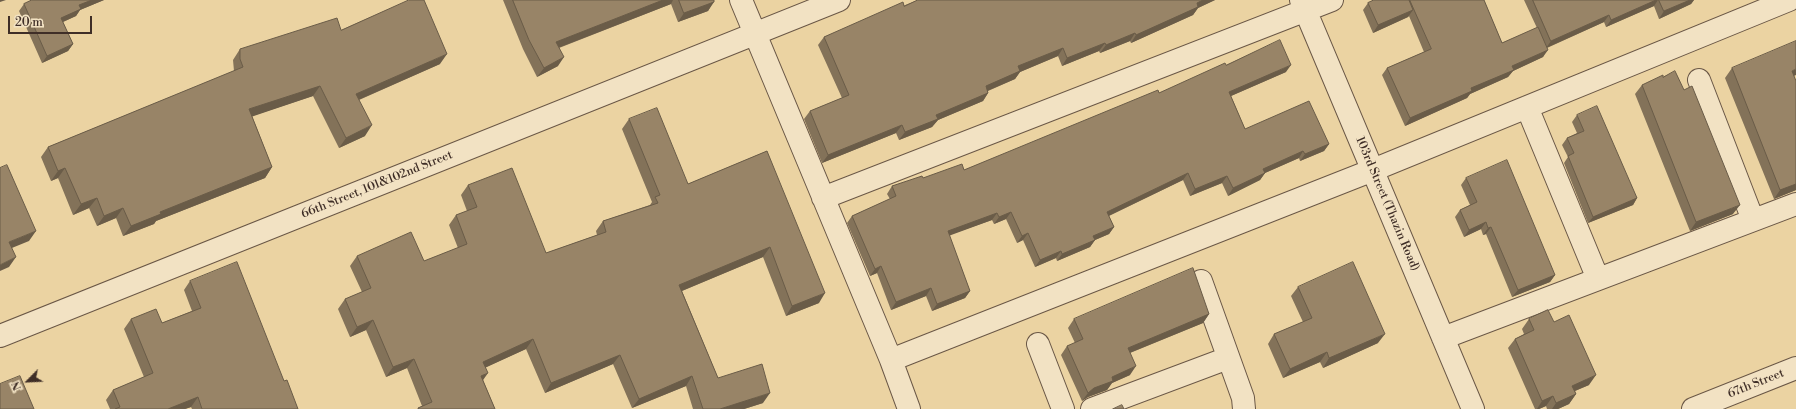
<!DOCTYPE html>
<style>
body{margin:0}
#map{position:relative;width:1796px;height:409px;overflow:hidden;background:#ebd3a2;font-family:"Libre Bodoni",serif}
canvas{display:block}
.north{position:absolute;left:8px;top:361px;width:40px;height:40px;-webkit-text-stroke:3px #f2e2c3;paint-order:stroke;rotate:246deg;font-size:11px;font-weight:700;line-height:16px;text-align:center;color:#3f2e27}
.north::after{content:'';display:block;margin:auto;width:14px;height:18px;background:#3f2e27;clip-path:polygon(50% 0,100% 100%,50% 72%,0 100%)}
.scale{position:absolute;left:8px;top:16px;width:84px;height:18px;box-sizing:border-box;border:2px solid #3f2e27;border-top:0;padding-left:5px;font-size:12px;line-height:14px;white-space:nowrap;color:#3f2e27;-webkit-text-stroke:3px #f2e2c3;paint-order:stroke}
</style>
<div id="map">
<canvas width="1796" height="409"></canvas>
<div class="north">N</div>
<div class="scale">20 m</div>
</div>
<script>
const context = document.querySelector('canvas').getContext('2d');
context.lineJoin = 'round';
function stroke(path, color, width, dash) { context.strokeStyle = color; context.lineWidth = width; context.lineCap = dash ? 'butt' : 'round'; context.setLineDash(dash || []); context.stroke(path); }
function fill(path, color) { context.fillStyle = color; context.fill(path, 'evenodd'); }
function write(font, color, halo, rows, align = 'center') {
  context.font = font + ' "Libre Bodoni",serif'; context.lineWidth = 3; context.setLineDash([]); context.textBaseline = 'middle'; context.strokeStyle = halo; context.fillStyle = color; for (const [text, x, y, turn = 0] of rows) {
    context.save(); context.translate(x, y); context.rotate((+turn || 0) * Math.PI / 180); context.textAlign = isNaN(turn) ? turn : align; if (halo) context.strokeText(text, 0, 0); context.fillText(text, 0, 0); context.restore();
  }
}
const minor = new Path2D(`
 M741 0 891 360 909 409
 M1301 0 1473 409
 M1699 80 1753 220
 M1527 107 1598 279
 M823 198 1332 0
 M1201 281 1243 398 1244 409
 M0 336 839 0
 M1443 338 1796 204
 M1038 344 1063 409
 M891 360 1373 170 1789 0
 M1092 409 1228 358
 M1693 409 1796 368`);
stroke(minor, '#6a5746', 24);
stroke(minor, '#f2e2c3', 22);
fill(new Path2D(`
 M32 0H104L80 10 76 16 63 22 73 44 68 51 42 63 19 11 24 4Z
 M503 0H714L708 11 678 22 671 4 559 48 558 66 537 77 523 49Z
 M918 0H1215L1198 8 1193 15 1131 43 1130 41 1100 53 1099 51 1062 66 1058 56 1020 72 1015 79 988 91V93L983 101 938 120 932 127 899 140 896 133 822 163 804 119 810 111 842 98 818 45 824 37Z
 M1374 0H1484L1502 43 1537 28 1524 0H1694L1691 4 1659 19 1654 6 1606 27 1604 22 1547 48 1543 57 1513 71 1508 77 1470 94 1467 98 1405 126 1382 75 1387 68 1424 52 1409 16 1408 17 1373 33 1363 10 1368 3Z
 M341 30 440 64 359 100 365 136 339 148 313 96 252 116 272 167 265 178 156 221 154 224 123 236 116 218 97 226 89 208 73 215 58 178 51 181 41 157 48 147 234 71 233 60 240 49Z
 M1226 65 1286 72 1231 96 1245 129 1329 144 1324 151 1300 161 1299 158 1265 173 1260 180 1228 196 1222 183 1190 196 1183 180 1109 216 1114 227 1109 234 1095 240 1090 247 1057 261 1056 258 1035 267 1023 240 1017 243 1006 219 994 224 992 220 949 235 970 291 965 298 932 311 926 296 891 310 877 273 870 276 847 223 852 216 890 199 887 194 892 186 923 178 964 170 1159 93Z
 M1732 68 1794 76 1796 190 1774 199 1725 78Z
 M1663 77 1684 90 1733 214 1690 231 1635 94 1642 85Z
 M1577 115 1637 198 1633 205 1588 223 1564 163 1568 157 1562 145 1567 138 1577 133 1572 122Z
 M629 119 688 184 767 151 819 303 786 316 763 257 682 291 718 378 763 403 744 409H693L686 386 632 408 613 364 545 393 526 349 486 367 483 380 495 409H417L418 408 422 406 407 368 386 377 366 330 350 337 338 309 345 299 362 292 350 266 357 256 424 261 458 248 449 225 456 215 467 211 461 195 468 185 546 253 597 235 596 231 603 221 650 205 652 202 622 129Z
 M1466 178 1555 275 1550 282 1512 297 1486 234 1483 235 1481 229 1464 237 1455 217 1460 210 1470 205 1461 185Z
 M190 281 284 381 298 409H192L191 407 185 409H110L106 400 113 390 144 377 124 329 131 319 162 323 192 311 184 290Z
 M1298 287 1378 343 1323 368 1320 362 1283 378 1268 344 1274 334 1303 322 1291 296Z
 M1209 314 1203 323 1130 353V375L1112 383 1107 390 1088 397 1082 401 1061 355 1067 346 1075 343 1068 328 1074 319Z
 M1529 319 1554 322 1589 385 1575 391 1576 394 1569 404 1558 409H1547L1546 406 1539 409H1535L1508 348 1515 339 1524 334 1522 329Z`), '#837259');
fill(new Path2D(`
 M0 0H6L0 2Z
 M92 0H104L80 10 76 16 56 25 61 18 79 5Z
 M663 0H673L671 4 550 51 556 42Z
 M1203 0H1215L1198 8 1193 15 1131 43 1136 35Z
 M1656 0H1658L1654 6 1606 27 1611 20Z
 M1690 0H1694L1691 4 1659 19 1664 11Z
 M714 2 708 11 678 22 684 13Z
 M1413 10 1408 17 1373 33 1378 25Z
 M1609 15 1604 22 1546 48 1551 41Z
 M1135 33 1130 41 1100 53 1106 45Z
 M1105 43 1099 51 1062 66 1067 58Z
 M73 44 68 51 42 63 47 56Z
 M1063 48 1058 56 1020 72 1015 79 980 94 986 86 1018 66Z
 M1548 50 1543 57 1513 71 1508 77 1470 94 1467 98 1405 126 1410 118 1512 66Z
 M447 54 440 64 349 104 356 94Z
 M564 57 558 66 537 77 544 68Z
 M1291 65 1286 72 1224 99 1229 92Z
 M1796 69V75L1785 80 1792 71Z
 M320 86 313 96 242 120 249 109Z
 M988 93 983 101 938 120 932 127 899 140 905 132 936 115Z
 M372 125 365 136 339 148 346 138Z
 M902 125 896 133 822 163 828 155Z
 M1329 144 1324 151 1300 161 1305 154Z
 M1303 151 1299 158 1258 176 1263 169Z
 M272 167 265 178 156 221 154 224 123 236 131 226 160 212Z
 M65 168 58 178 51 181 58 171Z
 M1188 173 1183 180 1102 219 1107 212Z
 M1265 173 1260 180 1228 196 1233 188Z
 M1227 176 1222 183 1190 196 1195 189Z
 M1796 184V190L1774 199 1780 190Z
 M97 198 89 208 73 215 81 204Z
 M1637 198 1633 205 1588 223 1593 217Z
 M1740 205 1733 214 1690 231 1696 222Z
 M123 208 116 218 97 226 104 216Z
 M1011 212 1006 219 994 224 999 217Z
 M997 213 992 220 943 238 948 231Z
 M1486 222 1481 229 1464 237 1469 230Z
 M1114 227 1109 234 1095 240 1090 247 1057 261 1062 254 1093 236Z
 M1491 227 1486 234 1483 235 1488 228Z
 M36 231 29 241 2 252 9 242Z
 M1028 233 1023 240 1017 243 1022 236Z
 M770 247 763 257 672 295 679 285Z
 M1061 251 1056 258 1035 267 1040 260Z
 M16 257 9 267 0 271V265Z
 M881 266 877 273 870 276 875 269Z
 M1555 275 1550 282 1512 297 1518 290Z
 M931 288 926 296 891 310 896 302Z
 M970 291 965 298 932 311 937 304Z
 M825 293 819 303 786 316 792 306Z
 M1209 314 1203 323 1122 356 1128 348Z
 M373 320 366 330 350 337 357 327Z
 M1385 334 1378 343 1323 368 1329 358Z
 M533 339 526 349 476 372 483 362Z
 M1327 352 1320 362 1283 378 1290 369Z
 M620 355 613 364 545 393 551 383Z
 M414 359 407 368 386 377 393 367Z
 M1136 366 1130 375 1112 383 1107 390 1088 397 1082 401 1088 393 1094 388 1112 377Z
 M488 373 481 383V376Z
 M1596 375 1589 385 1565 395 1572 386Z
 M692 376 686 386 632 408 639 399Z
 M770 393 763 403 744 409H720Z
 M1576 394 1569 404 1558 409H1552L1556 403Z
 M1553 396 1546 406 1539 409H1537L1542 401Z
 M198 397 191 407 185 409H168Z`), '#6a5c48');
const building = new Path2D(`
 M32 0H92L79 5 81 9 61 18 73 44 47 56 24 4Z
 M409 0H424L447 54 356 94 372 125 346 138 320 86 249 109 272 167 160 212 161 214 131 226 123 208 104 216 97 198 81 204 65 168 58 171 48 147 243 67 240 59V49L337 18 341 30Z
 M513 0H663L556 42 564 57 544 68 529 40Z
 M679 0H714V2L684 13Z
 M918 0H1203L1197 3 1198 7 1136 35 1135 33 1106 45 1105 43 1067 58 1063 48 1018 66 1020 71 986 86 988 93 936 115 938 119 905 132 902 125 828 155 810 111 849 95 824 37 903 2 904 6Z
 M1374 0H1409L1413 10 1378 25 1368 3Z
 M1410 0H1484L1502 43 1538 27 1548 50 1512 66 1514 70 1471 88 1472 91 1410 118 1387 68 1431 49Z
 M1533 0H1656L1611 20 1609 15 1551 41Z
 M1659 0H1690L1664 11Z
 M1280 40 1291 65 1229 92 1245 129 1309 101 1329 144 1305 154 1303 151 1263 169 1265 173 1233 188 1227 176 1195 189 1188 173 1107 212 1114 227 1093 236 1095 240 1062 254 1061 251 1040 260 1028 233 1022 236 1011 212 999 217 997 213 948 231 970 291 937 304 931 288 896 302 881 266 875 269 852 216 896 196 892 186 922 176 923 178 962 164 964 170 1158 90 1159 93 1225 63 1226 65Z
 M1796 41V69L1792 71 1796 81V184L1780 190 1732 68Z
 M1675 71 1684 90 1692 86 1740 205 1696 222 1642 85 1663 75V77Z
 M1597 106 1637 198 1593 217 1568 156 1574 153 1567 138 1584 131 1577 115Z
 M657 108 688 184 767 151 825 293 792 306 770 247 679 285 718 378 762 364 770 393 720 409H703L692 376 639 399 620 355 551 383 533 339 483 362 488 373 481 376 495 409H419L418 408 432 402 414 359 393 367 373 320 357 327 345 299 371 288 357 256 411 232 424 261 467 244 456 215 477 207 468 185 512 168 546 253 606 232 603 221 658 203 655 197 660 195 629 119Z
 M1507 160 1555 275 1518 290 1491 227 1488 228 1486 222 1469 230 1460 210 1477 202 1466 178Z
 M7 165 36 231 9 242 16 257 0 265V168Z
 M237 262 284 381 287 380 298 409H202L198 397 168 409H115L120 407 113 390 153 373 131 319 156 309 162 323 201 308 190 281Z
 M1353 262 1385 334 1329 358 1327 352 1290 369 1274 334 1312 318 1298 287Z
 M1193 268 1209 314 1128 348 1136 366 1112 377 1113 381 1094 388 1088 393 1067 346 1083 339 1074 319Z
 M1548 310 1554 322 1569 315 1596 375 1572 386 1576 394 1556 403 1553 396 1542 401 1515 339 1534 330 1529 319Z
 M20 376 34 409H0V384Z
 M1122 405 1124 409H1113Z`);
fill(building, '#988467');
stroke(building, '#6a5c48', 1);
write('12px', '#3f2e27', '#f2e2c3', [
 ["66th Street, 101&102nd Street",377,185,-22],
 ["103rd Street (Thazin Road)",1387,204,67],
 ["67th Street",1756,384,-22]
]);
</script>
